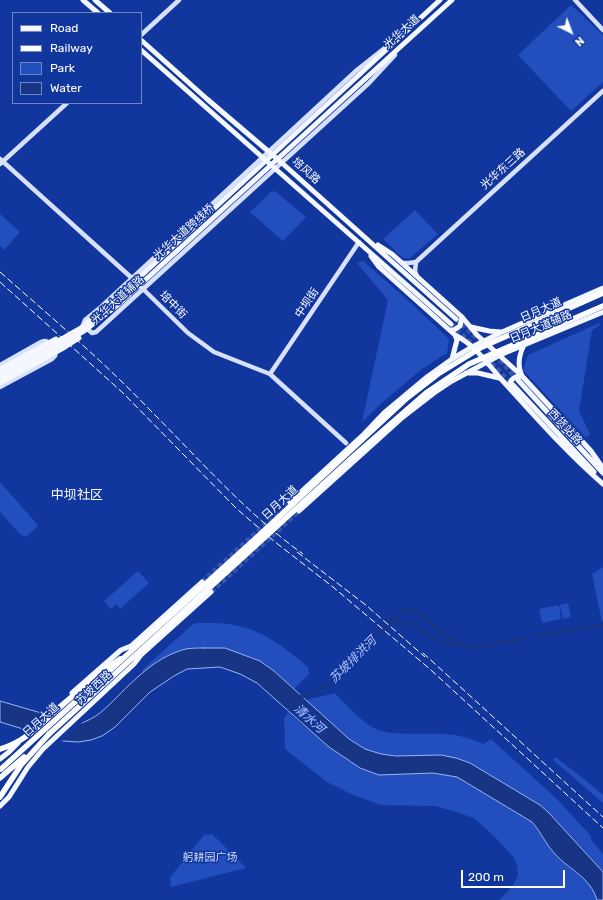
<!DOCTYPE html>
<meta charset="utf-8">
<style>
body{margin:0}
#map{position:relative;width:603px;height:900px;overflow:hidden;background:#11369e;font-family:Rubik,sans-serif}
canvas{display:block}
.legend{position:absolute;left:12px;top:12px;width:130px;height:92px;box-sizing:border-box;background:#11369e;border:1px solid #7086c5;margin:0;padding:5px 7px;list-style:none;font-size:12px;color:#fff}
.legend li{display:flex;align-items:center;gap:8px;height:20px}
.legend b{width:20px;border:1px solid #7086c5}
.north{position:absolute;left:551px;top:12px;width:40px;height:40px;-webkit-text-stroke:3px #11369e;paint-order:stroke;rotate:138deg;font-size:11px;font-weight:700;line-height:16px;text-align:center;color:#fff}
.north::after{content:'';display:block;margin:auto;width:14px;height:18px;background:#fff;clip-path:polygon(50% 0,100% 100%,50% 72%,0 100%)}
.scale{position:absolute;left:461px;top:870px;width:104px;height:18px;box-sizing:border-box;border:2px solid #fff;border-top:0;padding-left:5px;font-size:12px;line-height:14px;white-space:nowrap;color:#fff;-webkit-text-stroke:3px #11369e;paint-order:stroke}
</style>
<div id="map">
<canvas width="603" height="900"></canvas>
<ul class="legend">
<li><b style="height:5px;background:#f5f7ff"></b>Road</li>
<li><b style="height:5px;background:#fff"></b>Railway</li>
<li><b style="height:11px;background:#234ebd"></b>Park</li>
<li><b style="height:11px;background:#183484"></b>Water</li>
</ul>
<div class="north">N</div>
<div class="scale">200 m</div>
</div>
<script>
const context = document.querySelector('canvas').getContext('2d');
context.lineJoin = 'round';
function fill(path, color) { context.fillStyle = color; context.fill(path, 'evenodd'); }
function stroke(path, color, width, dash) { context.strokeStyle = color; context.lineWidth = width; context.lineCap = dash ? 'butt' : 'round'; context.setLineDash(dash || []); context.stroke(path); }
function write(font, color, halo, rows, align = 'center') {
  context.font = font + ' Rubik,"Noto Sans SC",sans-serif'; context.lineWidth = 3; context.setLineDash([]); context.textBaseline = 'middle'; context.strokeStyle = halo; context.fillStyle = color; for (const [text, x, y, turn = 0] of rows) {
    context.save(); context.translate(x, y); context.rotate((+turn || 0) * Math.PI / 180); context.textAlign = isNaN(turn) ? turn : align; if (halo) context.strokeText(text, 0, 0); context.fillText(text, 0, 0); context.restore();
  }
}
fill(new Path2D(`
 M571 5 603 35V82L571 111 518 55Z
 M275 191 306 217 283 241 250 212 271 192Z
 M415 210 438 234 410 258H403L383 239Z
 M0 214 20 232 4 250 0 246Z
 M363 261 411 303 449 339 447 353 422 369 383 402 362 422 388 300 357 263Z
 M599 323 600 325 592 330 579 411 590 434 586 438 523 370 528 355Z
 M0 482 37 524V527L26 537 20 534 0 512Z
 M603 567V621L602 622 592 574Z
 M138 571 149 583 120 609 116 604 111 609 104 601Z
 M568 603 571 617 563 619 560 605Z
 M559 605 561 619 542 623 539 609Z
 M198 623C249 621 271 636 308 667L309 674 294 689 274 671 260 661 245 655 163 658 143 672 142 670 193 624Z
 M334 693C347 705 360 721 376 729 389 736 427 733 443 734 458 734 471 739 484 744L491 739 557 799 591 836V840L603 854V872L549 813 540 805 470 763 441 756H396L381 754 365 749 349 739 306 701 309 699 332 694Z
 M288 712 302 725 412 773H434L457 777 532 822 555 854 571 869 588 881 594 892 597 900H499L512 887 518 876 517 865 514 858 495 837 475 819 460 813 435 806 381 805 353 795 327 782 285 749 284 718Z
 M555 757 583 778 603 795V803L553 760Z
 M212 834 246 868 171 887 170 880 171 876 204 835Z`), '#234ebd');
const water = new Path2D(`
 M204 648H225L260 661 274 671 349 739 365 749 381 754 396 756 441 755 456 758 470 763 540 805 549 813 603 872V900H597C590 877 571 871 556 855 546 845 541 832 532 822L457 777 433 773 379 775 360 768 329 747 257 683 240 674 220 667 187 669 174 676 150 692 115 727 102 736 91 740 78 742 63 741 0 722V701L79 724C97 718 105 709 118 696 138 676 158 656 186 649 191 648 198 648 204 648Z`);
fill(water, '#183484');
stroke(water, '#99b5f8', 1);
fill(new Path2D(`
 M44 712 79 722 85 720 60 743 23 732Z`), '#11369e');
stroke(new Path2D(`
 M391 621 415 624 429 636 444 644 452 645 454 642
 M536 636 603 625
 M298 697 312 694 332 682 370 641 399 614 405 610 417 612 429 621 454 642 471 648 526 638`), '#183484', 3.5);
stroke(new Path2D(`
 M456 319 499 359 517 379
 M451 324 472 344
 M486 358 513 385
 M202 582 290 502
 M211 592 299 511`), '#3554ad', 5, [5, 2.5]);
stroke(new Path2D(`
 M575 0 603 30
 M141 35 179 0
 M386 47 357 70 101 307 85 320 83 325 92 333 96 332 369 83 395 55
 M0 159 134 280
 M0 164 67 103
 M416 262 415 271 417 276
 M402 263H409L416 262 603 91
 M142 288 188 333 214 352 270 374 346 443
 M0 365 41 342 45 341 51 343
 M270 374 359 242
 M0 387 52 359 55 356 56 351`), '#d7e1fe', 4.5);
stroke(new Path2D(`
 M83 0 98 13
 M95 0 110 13
 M141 40 207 99 282 163 456 319
 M141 50 451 324
 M360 74 440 0
 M365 79 452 0
 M378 245 392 254 462 317 477 335 522 376 591 451 603 468
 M371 256 379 267 455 335C475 345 487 363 501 379 534 415 566 452 603 484
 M471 327 489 331 501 332
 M450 330H454L460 326 462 317
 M452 359 457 340 455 335
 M466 373H478L499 378
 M518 380 603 473
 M513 385 594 472
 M509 386C511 379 514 376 522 376 517 366 519 355 524 345
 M290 502 364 434 384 413 427 377 452 359 472 347 502 332 603 288
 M299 511 403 417 434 393 452 381 500 355 603 312
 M72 693 121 650 131 646 202 582
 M0 759 9 752 18 743
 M0 806 9 797 28 767 43 749 134 664 141 655 211 592`), '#f5f7ff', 5);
stroke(new Path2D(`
 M0 778 24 757
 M0 797 21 765 49 734`), '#fff', 5.5);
stroke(new Path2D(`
 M0 272C51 317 103 361 150 410 199 459 246 513 303 554
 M0 282 123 393 237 509 275 542 333 587 431 670 603 828
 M297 552 367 606 425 657
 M423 653 603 817`), '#fff', 1, [7, 3]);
stroke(new Path2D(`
 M0 369 56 339
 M0 374 81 328 117 298 360 74
 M0 379 84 331 120 303 365 79
 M0 383 65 347 79 338`), '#f5f7ff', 5);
stroke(new Path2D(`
 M49 734 355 455 426 393 469 364 603 306
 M0 749C22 743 37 728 53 713 75 694 96 675 120 659
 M1 769 255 539 407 398 438 374 482 347 603 293`), '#fff', 5.5);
write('11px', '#fff', '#11369e', [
 ["光华大道",402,32,-42],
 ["光华东三路",503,169,-42],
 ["培风路",306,171,42],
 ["光华大道跨线桥",184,232,-42],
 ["光华大道辅路",118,300,-42],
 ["中坝街",307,303,-56],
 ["培中街",173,305,45],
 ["日月大道",541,310,-24],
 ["日月大道辅路",541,327,-23],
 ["西货站路",565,427,47],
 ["日月大道",280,503,-43],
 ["苏坡西路",94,688,-43],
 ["日月大道",41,720,-42]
]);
write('11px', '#d0ddfe', '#11369e', [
 ["躬耕园广场",210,858]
]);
write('italic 12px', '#b4c8fb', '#11369e', [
 ["苏坡排洪河",353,660,-45],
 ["清水河",309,719,42]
]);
write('13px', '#fff', '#11369e', [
 ["中坝社区",77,495]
]);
</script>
